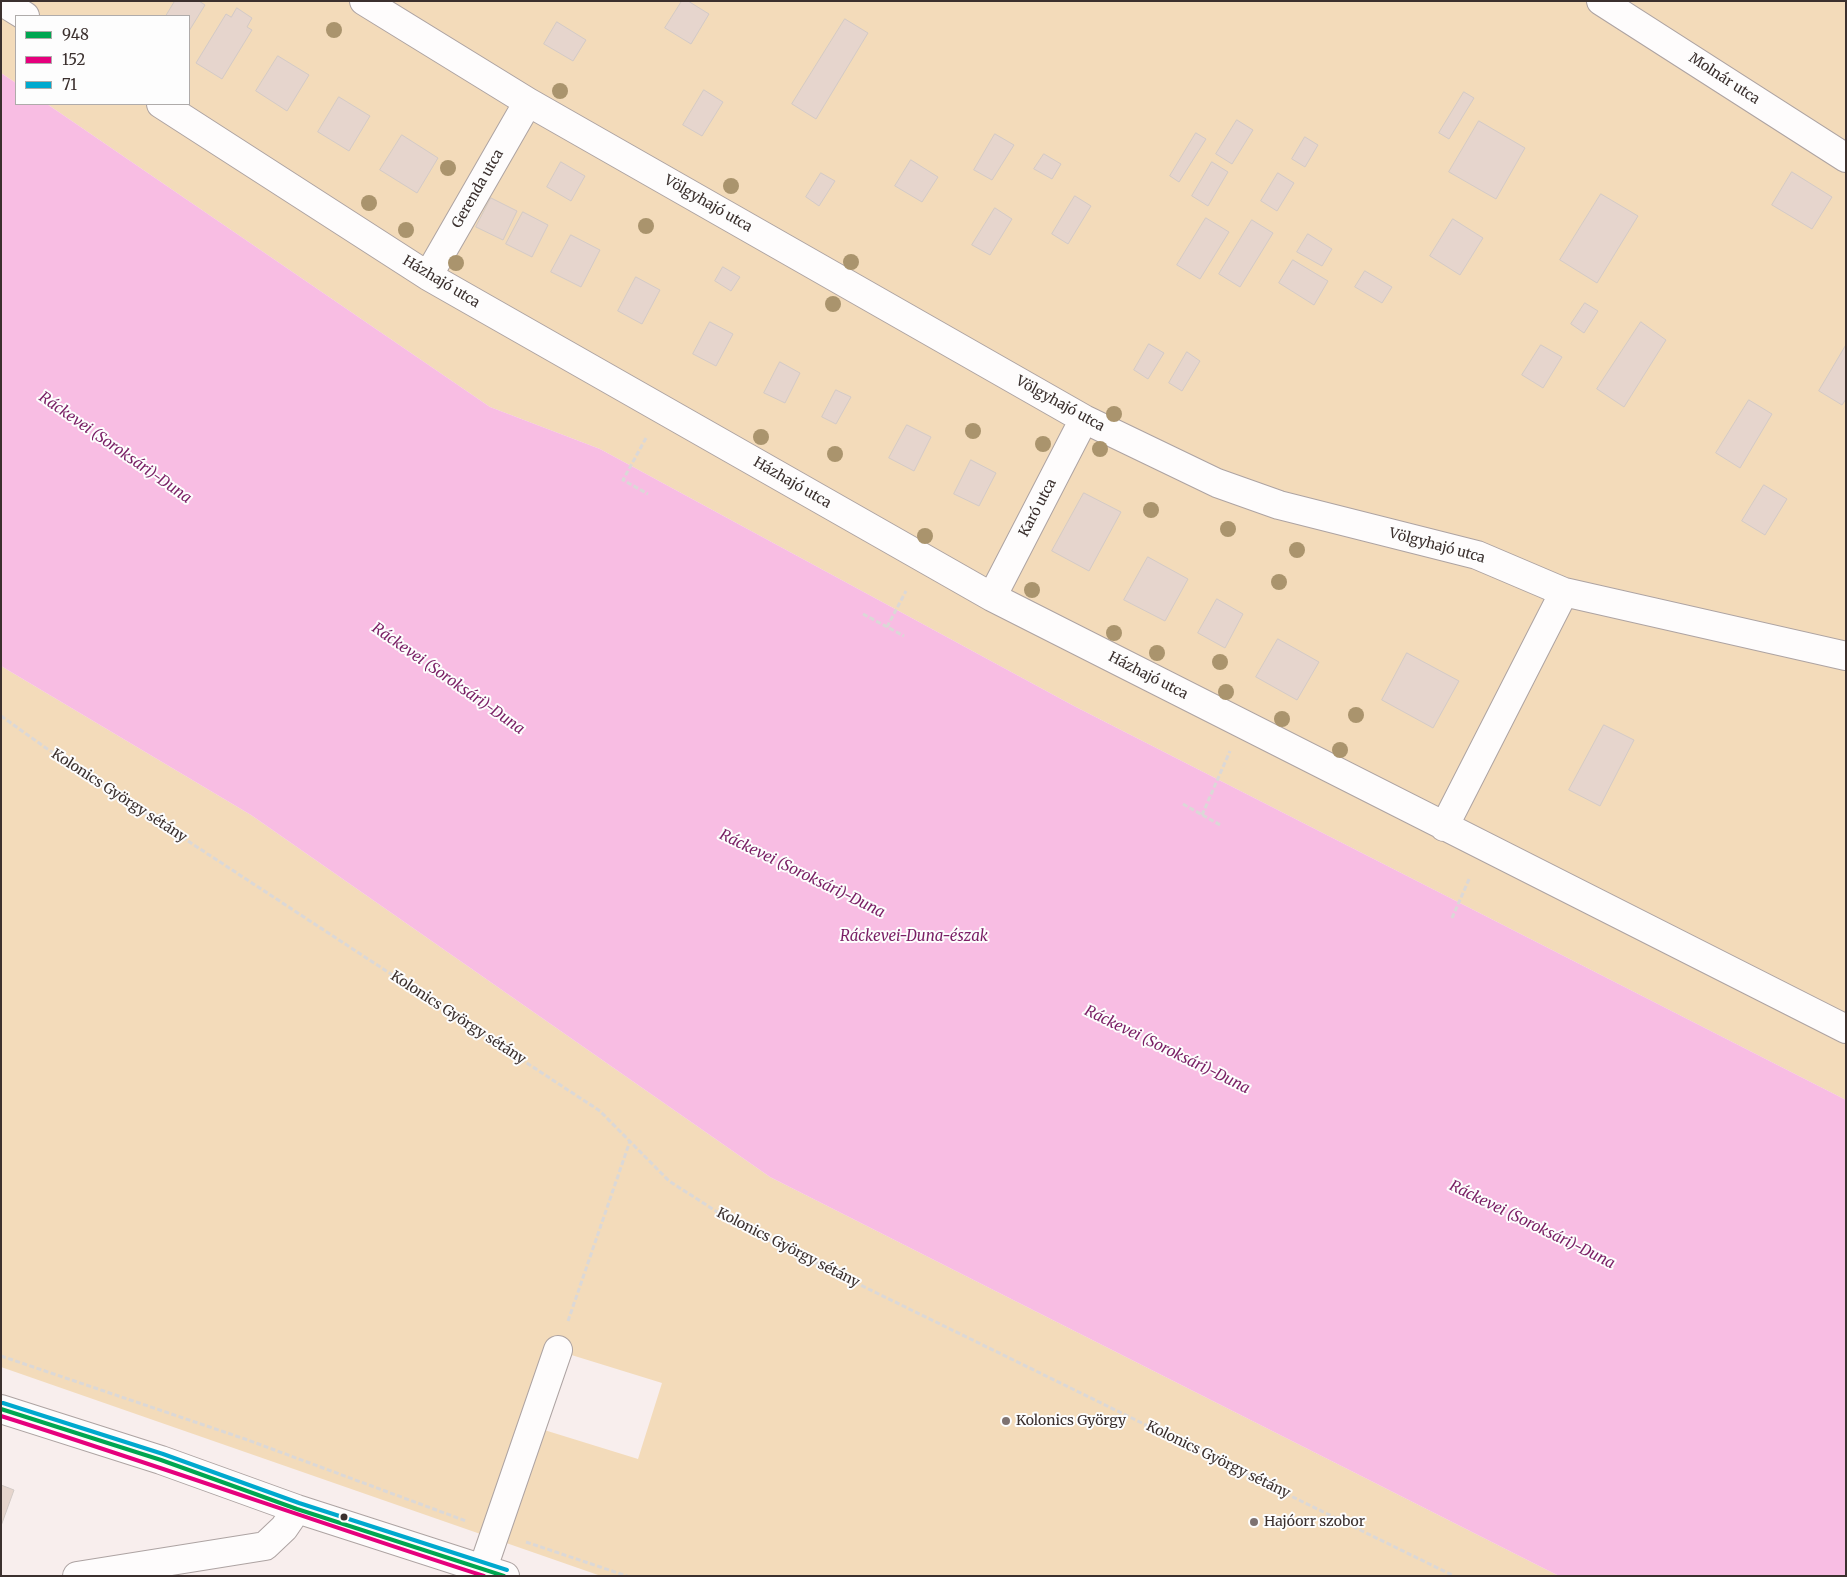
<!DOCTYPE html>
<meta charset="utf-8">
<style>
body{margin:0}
#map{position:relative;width:1847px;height:1577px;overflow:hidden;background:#f8eeed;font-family:Merriweather,serif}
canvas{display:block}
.frame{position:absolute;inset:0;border:2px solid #3b302e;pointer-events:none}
.legend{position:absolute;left:15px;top:15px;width:175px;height:90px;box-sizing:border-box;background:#fdfdfd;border:1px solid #afabaa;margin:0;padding:6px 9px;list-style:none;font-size:15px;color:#3b302e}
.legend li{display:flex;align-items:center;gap:10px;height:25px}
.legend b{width:25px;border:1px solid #afabaa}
</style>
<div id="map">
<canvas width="1847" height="1577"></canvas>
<div class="frame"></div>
<ul class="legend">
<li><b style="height:6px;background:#00a651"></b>948</li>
<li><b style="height:6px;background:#e5007d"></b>152</li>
<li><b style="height:6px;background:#00a9ce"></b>71</li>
</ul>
</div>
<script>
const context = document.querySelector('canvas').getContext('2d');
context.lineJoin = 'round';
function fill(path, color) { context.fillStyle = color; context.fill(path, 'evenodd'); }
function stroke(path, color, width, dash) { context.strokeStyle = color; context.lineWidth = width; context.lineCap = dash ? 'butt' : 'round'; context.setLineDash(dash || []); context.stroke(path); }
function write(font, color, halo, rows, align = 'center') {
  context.font = font + ' Merriweather,serif'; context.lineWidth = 4; context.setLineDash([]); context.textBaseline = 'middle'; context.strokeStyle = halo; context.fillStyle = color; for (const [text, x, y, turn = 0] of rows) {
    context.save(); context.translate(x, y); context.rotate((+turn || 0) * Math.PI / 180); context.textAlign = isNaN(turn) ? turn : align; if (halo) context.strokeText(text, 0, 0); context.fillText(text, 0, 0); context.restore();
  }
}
fill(new Path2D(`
 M1 1H1846V1100L1074 706 600 449 490 407 47 104H189V16H16V83L1 73Z
 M1 666 251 815 770 1177 1559 1576H601L1 1367ZM565 1353 662 1383 638 1459 541 1429Z`), '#f3dbba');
fill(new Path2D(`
 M1 73 16 83V104H47L490 407 600 449 1074 706 1846 1100V1576H1559L770 1177 251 815 1 666Z`), '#f8bde3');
const building = new Path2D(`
 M175 1H199L205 5 189 31V16H166Z
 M682 1H688L709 14 691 44 665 28Z
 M237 8 252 18 247 27 252 30 222 79 196 63 226 14 231 17Z
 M845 19 868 33 816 119 792 104Z
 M557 22 586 40 573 61 544 44Z
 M278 56 309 75 287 111 256 91Z
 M704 90 723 102 702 136 683 125Z
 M1464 92 1474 98 1449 139 1439 133Z
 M339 97 370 116 349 151 318 132Z
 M1237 120 1253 130 1232 164 1216 154Z
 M1479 121 1525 148 1496 199 1449 172Z
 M1196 133 1206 139 1179 182 1170 176Z
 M995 134 1014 145 992 180 974 170Z
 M402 135 438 158 417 193 380 170Z
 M1305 137 1318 145 1305 167 1292 159Z
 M1044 154 1061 164 1052 179 1034 169Z
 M911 160 938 177 922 202 895 186Z
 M561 162 585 176 571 201 547 187Z
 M1212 162 1228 172 1208 206 1192 196Z
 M1792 172 1832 197 1812 229 1772 205Z
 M821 173 835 181 819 206 806 197Z
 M1278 173 1294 183 1277 211 1261 201Z
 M1601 194 1638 216 1597 283 1560 260Z
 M1075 196 1091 206 1068 244 1052 234Z
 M491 198 517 211 503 240 476 227Z
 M995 208 1012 219 990 255 972 245Z
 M523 212 548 225 532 257 506 244Z
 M1206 218 1229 232 1200 279 1177 265Z
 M1453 219 1483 238 1460 275 1430 256Z
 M1252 220 1273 233 1240 287 1219 274Z
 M1308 234 1332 249 1322 266 1297 252Z
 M571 235 600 250 581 287 551 272Z
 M1293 260 1328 281 1314 305 1279 283Z
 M723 267 740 277 731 291 715 281Z
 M1365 271 1392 287 1382 303 1355 287Z
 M636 277 660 290 642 324 618 311Z
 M1585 303 1598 311 1584 333 1571 324Z
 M710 322 733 334 716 366 693 354Z
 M1641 322 1666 340 1624 407 1597 389Z
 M1149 344 1164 353 1148 379 1134 370Z
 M1541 345 1562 357 1543 388 1522 375Z
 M1846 345V399L1842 405 1819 391Z
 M1187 352 1200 361 1182 391 1169 383Z
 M780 362 800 373 785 403 764 393Z
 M836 390 851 397 836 424 822 417Z
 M1749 400 1772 414 1740 468 1716 453Z
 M907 425 931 437 914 471 889 458Z
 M971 460 996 473 979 506 954 494Z
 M1764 485 1787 499 1765 535 1742 521Z
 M1084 493 1121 512 1089 571 1052 551Z
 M1148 557 1188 579 1165 621 1124 600Z
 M1217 599 1243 614 1225 648 1198 633Z
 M1278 639 1319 662 1297 700 1256 677Z
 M1407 653 1459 681 1433 728 1382 700Z
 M1604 725 1634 740 1600 806 1569 790Z
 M1 1485 14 1490 1 1526Z`);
fill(building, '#e6d5cd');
stroke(building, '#d3cac6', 1);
const minor = new Path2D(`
 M1 1 25 16
 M364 1 528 102 1084 419 1217 483 1279 505 1477 555 1564 592 1444 827
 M1601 1 1846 158
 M161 104 428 276 992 597 1846 1029
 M428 276 528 102
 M1564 592 1846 656
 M992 597 1084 419
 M1 1409 161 1460 297 1509 505 1576
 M483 1568 558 1350
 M77 1576 265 1546 284 1528 297 1509`);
stroke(minor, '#ada3a2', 30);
stroke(new Path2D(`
 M646 438 623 480 648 494
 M863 614 904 636
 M887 627 906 591
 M1 716 46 748 600 1111 669 1181 736 1224 1454 1576
 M1183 804 1222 826
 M1202 815 1230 751
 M1452 918 1470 877
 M568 1321 630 1141
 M1 1356 245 1439 466 1521
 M526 1542 627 1576`), '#dbd8d7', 3, [5, 2.5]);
stroke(minor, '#fefcfc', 28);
stroke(new Path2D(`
 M1 1409 161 1460 297 1509 504 1576`), '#00a651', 4);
stroke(new Path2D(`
 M1 1416C163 1467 322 1524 484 1576`), '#e5007d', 4);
stroke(new Path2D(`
 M3 1403 163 1454 299 1503 507 1570`), '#00a9ce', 4);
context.fillStyle = '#aa946d';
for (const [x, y] of [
 [334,30],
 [560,91],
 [448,168],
 [731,186],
 [369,203],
 [646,226],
 [406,230],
 [851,262],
 [456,263],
 [833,304],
 [1114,414],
 [973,431],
 [761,437],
 [1043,444],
 [1100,449],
 [835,454],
 [1151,510],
 [1228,529],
 [925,536],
 [1297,550],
 [1279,582],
 [1032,590],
 [1114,633],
 [1157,653],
 [1220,662],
 [1226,692],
 [1356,715],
 [1282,719],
 [1340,750]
]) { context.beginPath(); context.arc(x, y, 8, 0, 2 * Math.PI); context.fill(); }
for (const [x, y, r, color] of [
 [1006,1421,5,"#7d7271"],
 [344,1517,4.5,"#3b302e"],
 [1254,1522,5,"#7d7271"]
]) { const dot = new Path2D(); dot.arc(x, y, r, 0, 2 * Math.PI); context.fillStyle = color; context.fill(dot); stroke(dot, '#fdfdfd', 2); }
write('14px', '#3b302e', '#fdfdfd', [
 ["Molnár utca",1724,79,33],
 ["Gerenda utca",478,189,-60],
 ["Völgyhajó utca",708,204,30],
 ["Házhajó utca",441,282,31],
 ["Völgyhajó utca",1060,404,29],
 ["Házhajó utca",792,483,30],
 ["Karó utca",1038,508,-62],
 ["Völgyhajó utca",1437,546,15],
 ["Házhajó utca",1148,676,27],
 ["Kolonics György sétány",119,796,33],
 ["Kolonics György sétány",458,1018,33],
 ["Kolonics György sétány",788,1248,27],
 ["Kolonics György sétány",1218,1460,26]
]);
write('14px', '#3b302e', '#fdfdfd', [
 ["Kolonics György",1016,1421],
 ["Hajóorr szobor",1264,1522]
], 'left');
write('italic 15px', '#791e64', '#fdfdfd', [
 ["Ráckevei (Soroksári)-Duna",115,448,35],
 ["Ráckevei (Soroksári)-Duna",448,679,35],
 ["Ráckevei (Soroksári)-Duna",802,874,26],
 ["Ráckevei-Duna-észak",914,937],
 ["Ráckevei (Soroksári)-Duna",1167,1050,26],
 ["Ráckevei (Soroksári)-Duna",1532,1225,26]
]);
</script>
